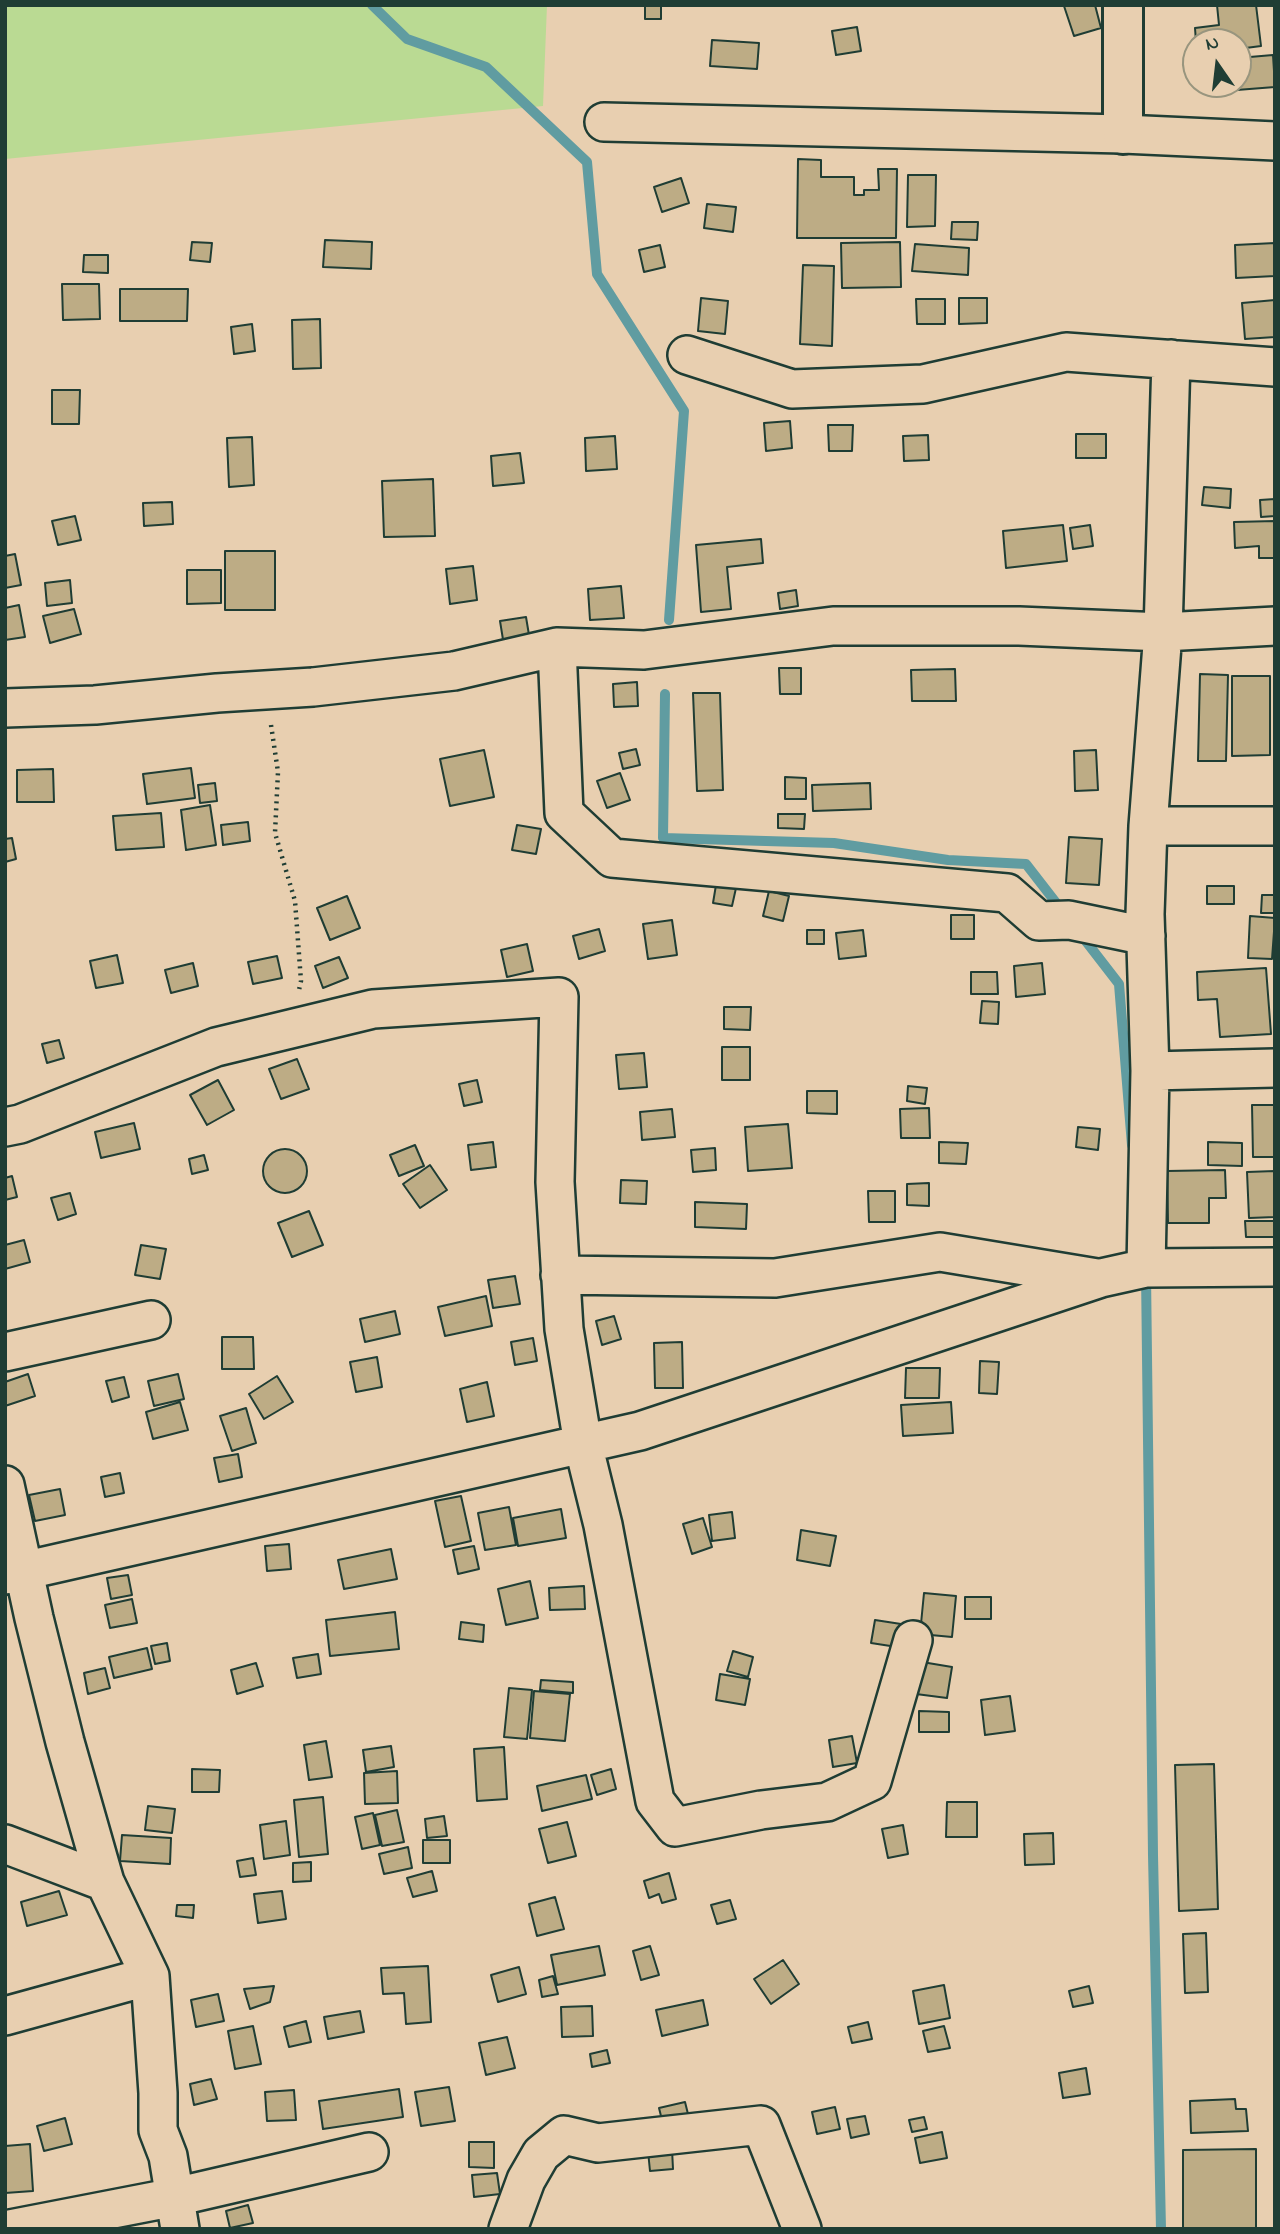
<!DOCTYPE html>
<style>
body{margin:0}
#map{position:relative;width:1280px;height:2234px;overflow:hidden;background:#e8cfb0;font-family:"Indie Flower",sans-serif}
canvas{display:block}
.frame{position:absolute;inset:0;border:7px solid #1f3d34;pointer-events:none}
.north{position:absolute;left:1182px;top:28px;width:70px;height:70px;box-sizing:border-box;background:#e8cfb0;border:2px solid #98957e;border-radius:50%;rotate:346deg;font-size:19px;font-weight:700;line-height:28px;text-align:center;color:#1f3d34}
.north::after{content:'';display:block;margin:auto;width:24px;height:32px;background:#1f3d34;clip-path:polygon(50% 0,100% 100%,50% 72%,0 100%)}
</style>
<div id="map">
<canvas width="1280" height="2234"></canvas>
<div class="frame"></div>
<div class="north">N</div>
</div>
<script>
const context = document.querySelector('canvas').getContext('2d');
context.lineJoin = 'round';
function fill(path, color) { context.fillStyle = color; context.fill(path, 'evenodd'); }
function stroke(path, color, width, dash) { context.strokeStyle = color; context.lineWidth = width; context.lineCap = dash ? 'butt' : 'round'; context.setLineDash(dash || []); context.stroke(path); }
fill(new Path2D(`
 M5 5H547L543 106 5 159Z`), '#bada93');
stroke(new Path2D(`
 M372 5 407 39 486 67 587 162 597 274 684 411 669 620
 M665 694 663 838 834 843 948 860 1026 864 1064 913
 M1078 931 1119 984 1132 1145
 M1146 1273 1153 1855 1161 2229`), '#609ca1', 10);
const building = new Path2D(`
 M645 5H661V19H645Z
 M1095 5 1101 28 1074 36 1064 6Z
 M1217 5H1256L1261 46 1238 49V42H1196L1195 28 1219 25Z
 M857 27 861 51 836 55 832 31Z
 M712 40 759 43 757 69 710 66Z
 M1273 55 1275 87 1224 91V84H1238V58Z
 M798 159 821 160V177H854V195H864V190H879L878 169H897L896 238H797Z
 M908 175H936L935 226 907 227Z
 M681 178 689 203 662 212 654 187Z
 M707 204 736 207 733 232 704 228Z
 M952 222H978L977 240 951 239Z
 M325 240 372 242 371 269 323 267Z
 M192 242 212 243 210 262 190 260Z
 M900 242 901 287 842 288 841 243Z
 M1275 243V276L1236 278 1235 245Z
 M915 244 969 248 968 275 912 271Z
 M660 245 665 267 644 272 639 250Z
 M84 255H108V273L83 272Z
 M803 265 834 266 832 346 800 344Z
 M62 284H99L100 319 63 320Z
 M120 289H188L187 321H120Z
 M701 298 728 301 725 334 698 331Z
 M959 298H987V323L959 324Z
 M916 299H945V324H917Z
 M1275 300V337L1245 339 1242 303Z
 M320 319 321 368 293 369 292 320Z
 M252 324 255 351 234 354 231 327Z
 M52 390H80L79 424H52Z
 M790 421 792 448 766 451 764 423Z
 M828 425H853L852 451H829Z
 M1076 434H1106V458H1076Z
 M928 435 929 460 904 461 903 436Z
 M615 436 617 469 586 471 585 438Z
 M252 437 254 485 229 487 227 438Z
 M520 453 524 483 493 486 491 456Z
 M433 479 435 536 384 537 382 481Z
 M1204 487 1231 489 1230 508 1202 505Z
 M1275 499V516L1261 517 1260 500Z
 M172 502 173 524 144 526 143 503Z
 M75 516 81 540 58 545 52 521Z
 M1275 521V558H1259V546L1235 548 1234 522Z
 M1063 525 1067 561 1006 568 1003 531Z
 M1090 525 1093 546 1073 549 1070 528Z
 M761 539 763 563 727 567 731 609 701 612 696 545Z
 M225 551H275V610H225Z
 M15 554 21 585 5 588V556Z
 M473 566 477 600 450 604 446 569Z
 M187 570H221V603L187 604Z
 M70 580 72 603 47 606 45 583Z
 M621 586 624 618 590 620 588 589Z
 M796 590 798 606 780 609 778 593Z
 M19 605 25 637 5 640V608Z
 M74 609 81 634 50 643 43 616Z
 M526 617 531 647 505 652 500 621Z
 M779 668H801V694H780Z
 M955 669 956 701H912L911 670Z
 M1200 674 1228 675 1226 761H1198Z
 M1232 676H1270V755L1232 756Z
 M637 682 638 706 614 707 613 684Z
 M693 693H720L723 790 697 791Z
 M636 749 640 765 623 769 619 753Z
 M484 750 494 797 450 806 440 759Z
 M1096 750 1098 790 1075 791 1074 751Z
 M191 768 195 798 147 804 143 774Z
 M53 769 54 802H17V770Z
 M620 773 630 800 607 808 597 781Z
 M785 777 806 778V799H785Z
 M215 783 217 801 200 803 198 785Z
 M870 783 871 809 813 811 812 785Z
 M210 805 216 845 186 850 181 810Z
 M161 813 164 847 116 850 113 816Z
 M778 814H805L804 829 778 828Z
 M248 822 250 841 223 845 221 825Z
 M517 825 541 829 536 854 512 850Z
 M1069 837 1102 839 1099 885 1066 883Z
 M12 838 16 859 5 862V839Z
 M716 885 736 888 732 906 713 903Z
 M1207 886H1234V904H1207Z
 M769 891 789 896 783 921 763 916Z
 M1262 895H1275L1274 913H1261Z
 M347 896 360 928 330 940 317 908Z
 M951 915H974V939H951Z
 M1250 916 1275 918 1272 959 1248 958Z
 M672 920 677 955 648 959 643 924Z
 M599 929 605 951 579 959 573 936Z
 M807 930H824V944H807Z
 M863 930 866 956 839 959 836 933Z
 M527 944 533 971 507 977 501 950Z
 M117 955 123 983 96 988 90 961Z
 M277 956 282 978 253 984 248 962Z
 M339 957 348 978 323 988 315 966Z
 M193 963 198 986 171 993 165 970Z
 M1042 963 1045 994 1016 997 1014 966Z
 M1266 968 1271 1034 1220 1037 1217 999 1198 1000 1197 972Z
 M971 972H997L998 994H971Z
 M982 1001 999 1002 998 1024 980 1023Z
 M724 1007H751L750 1030 724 1029Z
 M59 1040 64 1058 47 1063 42 1044Z
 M722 1047H750V1080H722Z
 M644 1053 647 1087 619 1089 616 1055Z
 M297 1059 309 1089 281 1099 269 1069Z
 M218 1080 234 1110 207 1125 190 1095Z
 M477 1080 482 1102 464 1106 459 1084Z
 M908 1086 927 1088 925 1104 907 1101Z
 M807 1091H837V1114L807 1113Z
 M1252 1105H1275V1157H1253Z
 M929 1108 930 1138H901L900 1109Z
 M672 1109 675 1137 642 1140 640 1112Z
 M134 1123 140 1149 101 1158 95 1132Z
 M788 1124 792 1168 748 1171 745 1127Z
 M1078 1127 1100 1129 1098 1150 1076 1147Z
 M493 1142 496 1167 471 1170 468 1145Z
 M939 1142 968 1143 966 1164 939 1163Z
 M1208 1142 1242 1143V1166L1208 1165Z
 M415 1145 424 1166 399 1176 390 1155Z
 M715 1148 716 1170 693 1172 691 1150Z
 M263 1171a22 22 0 1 1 44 0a22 22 0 1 1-44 0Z
 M204 1155 208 1170 192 1174 189 1159Z
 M430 1165 447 1190 420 1208 403 1184Z
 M1225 1170 1226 1198H1209V1223H1168L1167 1171Z
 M1275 1171V1217L1249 1218 1247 1172Z
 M12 1176 17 1197 5 1200V1178Z
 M621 1180 647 1181 646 1204 620 1203Z
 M929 1183V1206L907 1205V1184Z
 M868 1191H895V1222H869Z
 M70 1193 76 1214 58 1220 51 1198Z
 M695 1202 747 1204 746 1229 695 1227Z
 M309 1211 323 1245 292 1257 278 1223Z
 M1245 1221H1275V1237H1246Z
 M24 1240 30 1262 5 1269V1245Z
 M141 1245 166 1249 160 1279 135 1275Z
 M515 1276 520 1304 493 1308 488 1280Z
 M486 1296 492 1326 445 1336 438 1307Z
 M395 1311 400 1334 365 1342 360 1319Z
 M614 1316 621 1339 602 1345 596 1321Z
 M222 1337H253L254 1369H222Z
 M533 1338 537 1361 515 1365 511 1342Z
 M682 1342 683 1388H655L654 1343Z
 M377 1357 382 1387 356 1392 350 1362Z
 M980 1361 999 1362 997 1394 979 1393Z
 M906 1368H940L939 1398H905Z
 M28 1374 35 1396 5 1406V1382Z
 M178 1374 184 1399 154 1406 148 1381Z
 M277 1376 293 1402 264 1419 249 1394Z
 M124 1377 129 1397 112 1402 106 1381Z
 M487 1382 494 1416 467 1422 460 1389Z
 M180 1402 188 1430 153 1439 146 1412Z
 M951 1402 953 1433 903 1436 901 1405Z
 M246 1408 256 1443 232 1451 220 1416Z
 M238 1454 242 1477 219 1482 214 1458Z
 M120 1473 124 1493 105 1497 101 1477Z
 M60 1489 65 1515 35 1521 29 1495Z
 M461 1496 471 1541 445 1547 435 1501Z
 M509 1507 516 1545 485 1550 478 1513Z
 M561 1509 566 1538 518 1546 513 1518Z
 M732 1512 735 1538 712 1541 709 1515Z
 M703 1518 712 1547 692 1554 683 1524Z
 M801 1530 836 1536 830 1566 797 1560Z
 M289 1544 291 1569 267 1571 265 1546Z
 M474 1546 479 1569 458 1574 453 1550Z
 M391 1549 397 1579 344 1589 338 1560Z
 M128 1575 132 1595 111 1599 107 1578Z
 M530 1581 538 1618 506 1625 498 1589Z
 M584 1586 585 1609 550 1610 549 1588Z
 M924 1593 956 1596 952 1637 920 1634Z
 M965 1597H991V1619H965Z
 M132 1599 137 1623 110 1628 105 1605Z
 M395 1612 399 1649 330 1656 326 1620Z
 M875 1620 901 1624 897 1647 871 1643Z
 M461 1622 484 1625 483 1642 459 1639Z
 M167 1643 170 1661 155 1664 151 1646Z
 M147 1648 152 1669 114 1678 109 1657Z
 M733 1651 753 1657 748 1677 727 1671Z
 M318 1654 321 1674 297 1678 293 1658Z
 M922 1662 952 1667 947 1698 916 1694Z
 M256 1663 263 1686 237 1694 231 1670Z
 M105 1668 110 1688 88 1694 84 1673Z
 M720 1674 750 1679 745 1705 716 1700Z
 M541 1680 573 1682V1693L540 1690Z
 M509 1688 532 1690 527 1739 504 1737Z
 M534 1691 570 1694 565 1741 530 1738Z
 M1010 1696 1015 1731 985 1735 981 1700Z
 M919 1711 949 1712V1732H919Z
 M852 1736 857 1763 833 1767 829 1740Z
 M326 1741 332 1777 309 1780 304 1745Z
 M391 1746 394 1767 366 1772 363 1750Z
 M504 1747 507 1799 477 1801 474 1749Z
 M1214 1764 1218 1909 1179 1911 1175 1765Z
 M192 1769 220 1770 219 1792H192Z
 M611 1769 616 1789 597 1795 591 1775Z
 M397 1771 398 1803 365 1804 364 1773Z
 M586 1775 592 1799 542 1811 537 1786Z
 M323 1797 328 1854 299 1857 294 1800Z
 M947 1802H977V1837H946Z
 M148 1806 175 1809 172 1833 145 1830Z
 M397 1810 404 1842 382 1846 375 1815Z
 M373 1813 380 1845 362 1849 355 1817Z
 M444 1816 447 1836 427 1838 425 1819Z
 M286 1821 290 1855 264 1859 260 1825Z
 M567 1822 576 1856 548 1863 539 1829Z
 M903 1825 908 1854 888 1858 882 1829Z
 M1053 1833 1054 1864 1025 1865 1024 1834Z
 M122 1835 171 1838 170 1864 120 1861Z
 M423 1840H450V1863H423Z
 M408 1847 412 1868 384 1874 379 1854Z
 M253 1858 256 1875 240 1877 237 1861Z
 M311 1862V1881L293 1882V1863Z
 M432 1871 437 1891 413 1897 407 1878Z
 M669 1873 676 1899 662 1903 659 1894 649 1898 644 1881Z
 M59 1891 67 1915 27 1926 21 1902Z
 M282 1891 286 1919 258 1923 254 1894Z
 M555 1897 564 1929 537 1936 529 1904Z
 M730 1900 736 1919 717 1924 711 1905Z
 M177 1905H194L193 1918 176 1916Z
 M1206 1933 1208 1992 1185 1993 1183 1934Z
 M599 1946 605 1975 557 1985 551 1955Z
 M650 1946 659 1975 641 1980 633 1951Z
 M783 1960 799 1984 771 2004 754 1979Z
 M428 1966 431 2022 406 2024 404 1993 383 1994 381 1968Z
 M519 1967 526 1994 498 2002 491 1975Z
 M553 1976 558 1994 542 1997 539 1980Z
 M944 1985 950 2018 919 2024 913 1991Z
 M274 1986 270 2002 250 2009 244 1989Z
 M1089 1986 1093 2003 1073 2007 1069 1991Z
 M218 1994 224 2021 196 2027 191 2000Z
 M703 2000 708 2025 662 2036 656 2010Z
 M592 2006 593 2036 562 2037 561 2007Z
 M360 2011 364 2032 328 2039 324 2017Z
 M306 2021 311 2042 289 2047 284 2027Z
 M868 2022 872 2039 852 2043 848 2027Z
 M253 2026 261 2064 235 2069 228 2031Z
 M944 2026 950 2048 928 2052 923 2031Z
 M507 2037 515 2068 486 2075 479 2043Z
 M607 2050 610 2063 592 2067 590 2054Z
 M1086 2068 1090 2094 1063 2098 1059 2073Z
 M211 2079 217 2099 194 2105 190 2084Z
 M449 2087 455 2121 421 2126 415 2092Z
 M399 2089 403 2117 323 2129 319 2101Z
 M294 2090 296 2120 267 2121 265 2092Z
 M1235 2099 1236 2109H1246L1248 2131 1191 2133 1190 2101Z
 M685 2102 691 2126 665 2132 659 2108Z
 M835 2107 840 2129 817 2134 812 2112Z
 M865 2116 869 2134 851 2138 847 2119Z
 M924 2117 927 2129 912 2132 909 2120Z
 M65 2118 72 2144 44 2151 37 2126Z
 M942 2132 947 2158 920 2163 915 2138Z
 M469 2142H494V2168L469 2167Z
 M30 2144 33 2191 5 2193V2146Z
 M672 2149 673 2169 650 2171 648 2151Z
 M1256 2149V2229H1183V2150Z
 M497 2173 500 2194 474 2197 472 2175Z
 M248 2205 253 2223 230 2228 226 2211Z`);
fill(building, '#bdac85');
stroke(building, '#1f3d34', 2);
const minor = new Path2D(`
 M604 122 1123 134 1275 141
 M687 355 792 389 923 384 1066 352 1275 367
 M557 647 564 813 612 858 1007 893 1039 921 1069 920 1146 936
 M5 708 95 705 217 693 313 687 454 671 557 647 644 650 833 626H1019L1163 632 1275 626
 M1148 826H1275
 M1150 1071 1275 1068
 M5 1127 20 1124 216 1047 373 1009 559 997 555 1182 564 1329 583 1444 603 1525 655 1801 675 1827 761 1810 827 1802 872 1781 913 1640
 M1146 1268 1150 1071 1145 914 1148 826 1163 632 1171 359
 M560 1275 775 1278 940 1252 1097 1278
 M5 1352 151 1320
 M5 1485 34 1618 65 1742 105 1882 150 1976 158 2093V2130L168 2156 180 2229
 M5 1575 640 1431 1101 1278 1146 1268 1275 1267
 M5 1844 105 1882
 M5 2016 150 1976
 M10 2229 175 2197 369 2152
 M508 2229 526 2180 541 2154 564 2135 598 2143 761 2125 802 2229`);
const tertiary = new Path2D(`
 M1123 134V5`);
stroke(minor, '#1f3d34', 42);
stroke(tertiary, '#1f3d34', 44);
stroke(new Path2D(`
 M271 725 278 772 275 833 295 901 301 981 299 990`), '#1f3d34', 4.5, [2, 5]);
stroke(minor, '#e8cfb0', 37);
stroke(tertiary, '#e8cfb0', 38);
</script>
